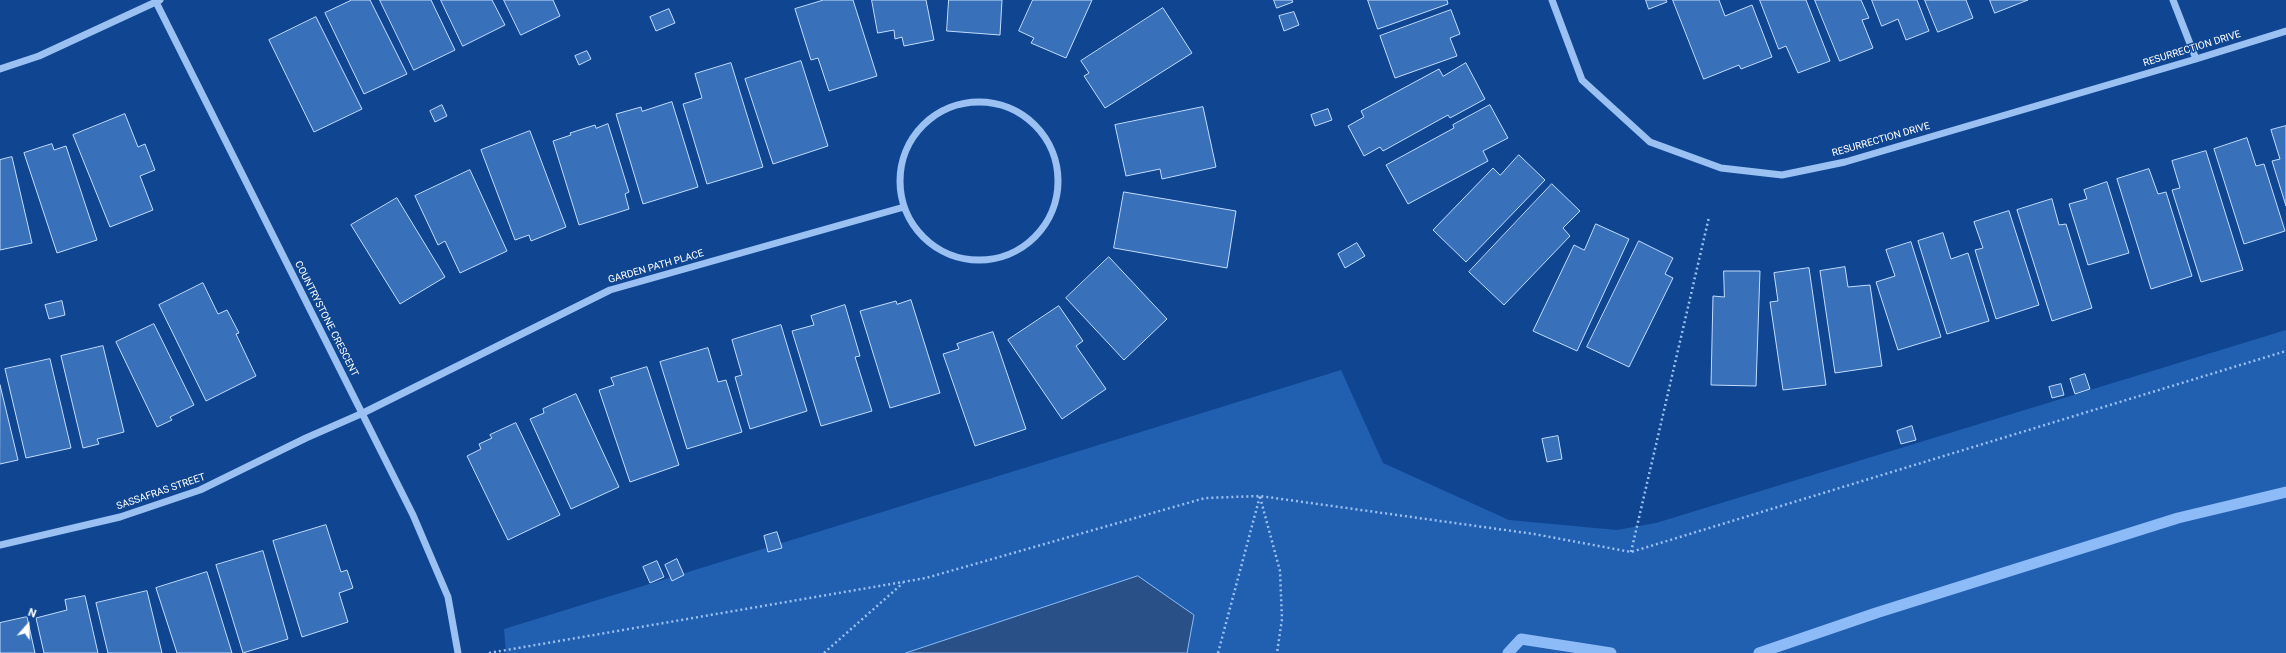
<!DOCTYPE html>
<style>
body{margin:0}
#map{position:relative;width:2286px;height:653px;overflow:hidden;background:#104691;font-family:Roboto,sans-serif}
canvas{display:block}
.north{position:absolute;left:8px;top:605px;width:40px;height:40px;-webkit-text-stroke:3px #104691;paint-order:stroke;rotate:20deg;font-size:11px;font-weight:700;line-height:16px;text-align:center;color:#fff}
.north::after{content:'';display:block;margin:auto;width:14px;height:18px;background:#fff;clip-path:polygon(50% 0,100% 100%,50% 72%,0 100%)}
</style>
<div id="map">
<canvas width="2286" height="653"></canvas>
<div class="north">N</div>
</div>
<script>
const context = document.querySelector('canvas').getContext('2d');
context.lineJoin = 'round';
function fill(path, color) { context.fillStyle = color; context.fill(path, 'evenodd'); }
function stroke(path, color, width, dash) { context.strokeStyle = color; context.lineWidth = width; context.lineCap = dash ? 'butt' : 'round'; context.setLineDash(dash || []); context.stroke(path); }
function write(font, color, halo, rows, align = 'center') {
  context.font = font + ' Roboto,sans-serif'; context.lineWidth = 3; context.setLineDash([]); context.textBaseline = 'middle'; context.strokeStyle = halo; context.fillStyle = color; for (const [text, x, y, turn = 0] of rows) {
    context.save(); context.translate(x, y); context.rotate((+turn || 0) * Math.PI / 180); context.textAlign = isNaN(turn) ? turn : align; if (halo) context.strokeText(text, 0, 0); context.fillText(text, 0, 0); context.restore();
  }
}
fill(new Path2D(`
 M2286 330V653H506L504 629 1341 370 1383 463 1509 520 1617 530 1656 523Z`), '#215fb0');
const water = new Path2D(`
 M1138 576 1194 615 1187 653H906Z`);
fill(water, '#295188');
stroke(water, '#8cbbf7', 1);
stroke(new Path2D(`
 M1508 653 1521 639 1611 653
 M1759 653 1876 613 2178 518 2286 492`), '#8cbbf7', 11);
const building = new Path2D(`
 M352 0H370L407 74 364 94 325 13Z
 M380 0H431L455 50 414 70Z
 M441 0H492L505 25 463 46Z
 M504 0H553L560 16 521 35Z
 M824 0H853L877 76 829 91 818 58 811 60 795 9Z
 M872 0H926L934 40 904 46 902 37 895 39 894 30 878 33Z
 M949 0H1002L1000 35 947 31Z
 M1033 0H1092L1066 58 1031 43 1034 38 1019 31Z
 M1274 0H1292L1293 2 1277 8Z
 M1368 0H1447L1448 4 1378 29Z
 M1646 0H1666L1667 2 1649 9Z
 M1673 0H1719L1725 16 1752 5 1772 57 1741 69 1739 65 1704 79Z
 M1760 0H1806L1830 61 1798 73 1786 46 1779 49Z
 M1815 0H1861L1869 18 1862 20 1873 48 1840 61Z
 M1872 0H1917L1929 31 1906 40 1898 19 1882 26Z
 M1925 0H1966L1973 18 1938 32Z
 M1990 0H2028L1995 13Z
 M1163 8 1192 53 1105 108 1084 76 1089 73 1081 61Z
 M669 9 675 23 656 31 650 17Z
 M1451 10 1460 34 1450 38 1457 56 1395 78 1380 36Z
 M1294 12 1299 25 1284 31 1279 16Z
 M316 17 362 109 314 132 269 40Z
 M587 51 591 59 579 65 575 56Z
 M801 61 828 146 773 164 745 79Z
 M731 63 763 167 707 184 683 104 702 98 695 74Z
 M1466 63 1485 99 1450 118 1448 115 1383 151 1380 147 1364 156 1348 126 1364 117 1361 111 1439 69 1443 76Z
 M672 102 698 187 643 204 616 114 641 107 642 111Z
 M442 105 447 116 435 122 430 111Z
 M1490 105 1508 138 1483 151 1488 161 1408 204 1386 165 1454 128 1453 125Z
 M1203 107 1216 167 1162 179 1160 169 1126 176 1115 125Z
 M1328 109 1332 120 1315 126 1311 115Z
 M125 114 138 147 145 144 155 170 140 176 153 210 110 227 73 135Z
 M608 124 629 192 625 194 629 209 579 225 553 141 571 135 570 133 595 125 596 128Z
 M2286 126V206L2272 161 2280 159 2271 130Z
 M530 131 566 227 531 241 529 235 515 240 481 150Z
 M2247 138 2256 166 2264 164 2285 231 2244 244 2214 149Z
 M52 144 54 150 66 146 97 240 57 253 24 153Z
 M2206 151 2243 270 2201 282 2172 190 2180 188 2172 161Z
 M1519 155 1545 180 1466 262 1433 230 1493 168 1500 175Z
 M12 157 32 243 0 250V160Z
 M2149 169 2158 194 2166 192 2192 276 2151 289 2117 179Z
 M470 170 507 251 460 273 445 241 438 245 415 196Z
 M2107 182 2129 253 2088 265 2069 204 2087 199 2084 190Z
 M1552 184 1580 211 1563 228 1570 236 1504 305 1469 272Z
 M1124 192 1236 211 1227 268 1114 248Z
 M397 198 445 277 400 304 351 225Z
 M2052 199 2059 225 2066 224 2092 308 2052 321 2017 210Z
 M2009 211 2039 305 1996 319 1975 250 1983 248 1974 222Z
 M1596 224 1629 239 1577 351 1533 331 1574 245 1584 250Z
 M1943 233 1951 259 1968 253 1989 321 1947 334 1918 241Z
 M1639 241 1673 258 1665 274 1673 278 1629 367 1587 347Z
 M1911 242 1941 337 1898 350 1876 282 1895 276 1886 250Z
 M1357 243 1365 256 1345 268 1338 254Z
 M1109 257 1167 319 1124 360 1066 298Z
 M1845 267 1848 287 1870 285 1882 366 1835 373 1820 271Z
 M1809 268 1826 385 1783 390 1770 302 1778 301 1774 273Z
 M1724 271H1760L1756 386 1711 385 1713 296 1724 297Z
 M203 283 218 314 227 310 239 333 236 334 256 376 206 401 159 305Z
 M911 300 940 393 890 408 860 311 896 301 897 304Z
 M62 301 65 315 49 319 45 305Z
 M845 305 860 356 855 357 872 411 821 426 792 331 814 325 811 316Z
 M1059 306 1083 341 1076 346 1106 389 1062 419 1008 340Z
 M154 324 194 405 170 417 172 420 157 427 116 342Z
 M781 325 807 411 750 429 735 377 742 375 732 340Z
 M993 332 1026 429 975 446 943 354 959 349 957 344Z
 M103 346 124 432 97 439 99 444 83 448 61 356Z
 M708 348 718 382 726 380 742 432 687 449 660 362Z
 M50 359 71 448 26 458 5 369Z
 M647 367 679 465 630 482 599 390 614 385 611 378Z
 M2085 374 2090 389 2075 394 2070 379Z
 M2061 384 2064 395 2052 398 2049 387Z
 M0 385 18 460 0 464Z
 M576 394 619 487 571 509 530 419 544 413 543 409Z
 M516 423 560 515 508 540 467 456 481 449 479 444 492 438 490 435Z
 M1912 426 1916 440 1901 444 1897 431Z
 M1558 436 1562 459 1547 462 1542 439Z
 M326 525 341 572 347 570 353 588 339 593 348 622 302 637 273 541Z
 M777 532 782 548 768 552 764 536Z
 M263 551 288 639 243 653 216 565Z
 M677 559 684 575 672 581 665 565Z
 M657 561 664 577 650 583 643 567Z
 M207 572 232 653H177L156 588Z
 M147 591 162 653H108L96 603Z
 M85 596 98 653H44L36 618 67 610 65 600Z
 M27 617 35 653H0V623Z`);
fill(building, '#3870b9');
stroke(building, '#c2dcfe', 1);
stroke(new Path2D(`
 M1260 497 1280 571 1282 619 1277 653
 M1631 552 1709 217
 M489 653 926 578 1205 498 1260 496 1534 534 1631 552 2286 351
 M824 653 903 583
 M1218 653 1260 496`), '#9bc1f3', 2.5, [2, 3]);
stroke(new Path2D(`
 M1552 0 1582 80 1650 142 1721 168 1782 175 1845 162 2196 59 2286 31
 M2173 0 2196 59
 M156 2 413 515 448 597 458 653
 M0 69 39 56 160 0
 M900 181a79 79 0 1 1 158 0a79 79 0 1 1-158 0Z
 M0 545 120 517 200 490 306 438 363 413 610 290 904 207`), '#9bc1f3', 7);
write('10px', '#fff', '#104691', [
 ["RESURRECTION DRIVE",2192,49,-17],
 ["RESURRECTION DRIVE",1881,140,-16],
 ["GARDEN PATH PLACE",656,267,-16],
 ["COUNTRYSTONE CRESCENT",326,319,63],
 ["SASSAFRAS STREET",161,492,-19]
]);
</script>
